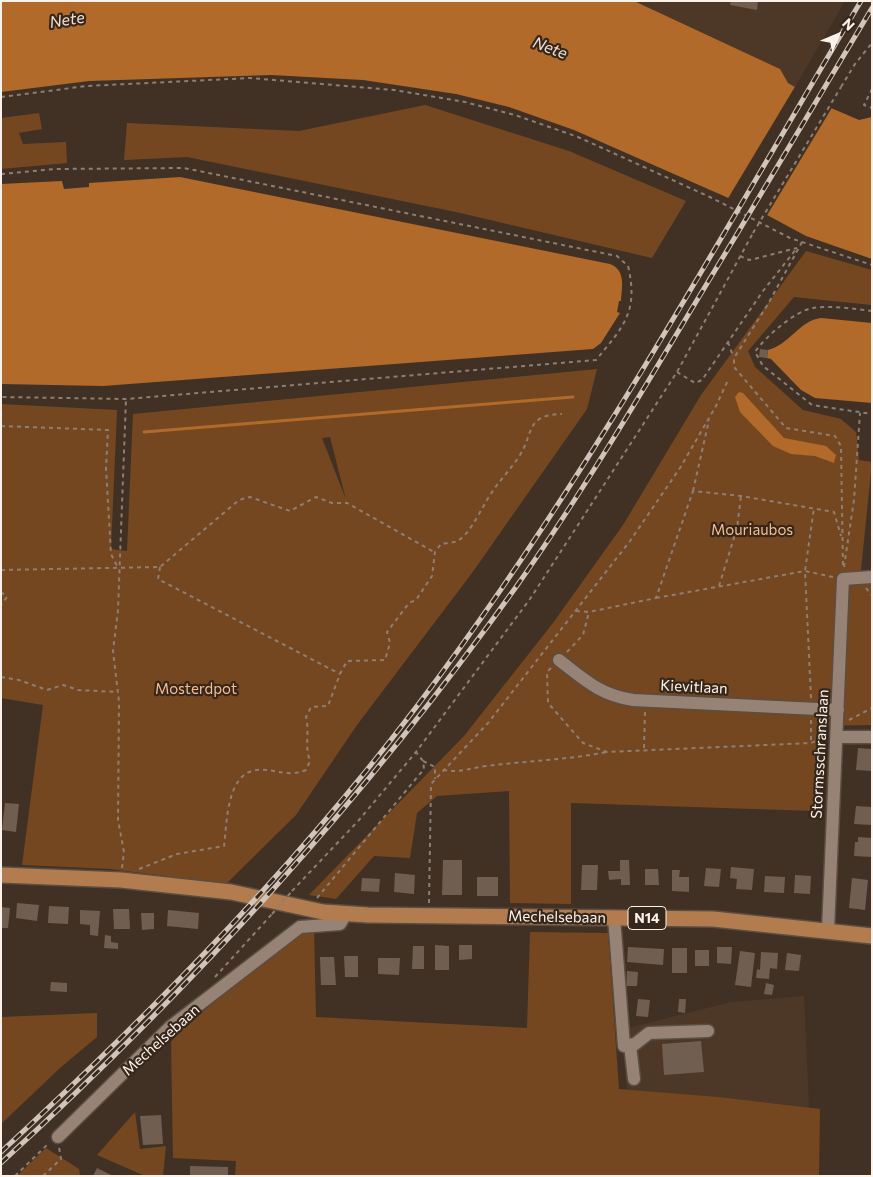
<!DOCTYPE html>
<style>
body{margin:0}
#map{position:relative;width:873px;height:1177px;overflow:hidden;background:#413125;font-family:Commissioner,sans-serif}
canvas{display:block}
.frame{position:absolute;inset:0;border:2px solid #fdf2ea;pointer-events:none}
.north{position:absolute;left:813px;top:10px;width:50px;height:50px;-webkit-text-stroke:4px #36271b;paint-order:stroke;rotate:45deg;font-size:14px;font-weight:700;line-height:20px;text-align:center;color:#fdf2ea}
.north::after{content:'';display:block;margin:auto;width:18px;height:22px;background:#fdf2ea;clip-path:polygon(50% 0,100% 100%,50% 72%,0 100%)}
</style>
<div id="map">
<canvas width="873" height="1177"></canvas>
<div class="frame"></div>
<div class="north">N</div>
</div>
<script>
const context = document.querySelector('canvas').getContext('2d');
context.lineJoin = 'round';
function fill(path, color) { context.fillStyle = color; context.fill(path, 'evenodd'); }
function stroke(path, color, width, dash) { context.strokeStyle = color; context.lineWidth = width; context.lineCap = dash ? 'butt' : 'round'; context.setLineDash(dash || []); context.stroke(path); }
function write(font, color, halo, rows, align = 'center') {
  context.font = font + ' Commissioner,sans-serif'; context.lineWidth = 4.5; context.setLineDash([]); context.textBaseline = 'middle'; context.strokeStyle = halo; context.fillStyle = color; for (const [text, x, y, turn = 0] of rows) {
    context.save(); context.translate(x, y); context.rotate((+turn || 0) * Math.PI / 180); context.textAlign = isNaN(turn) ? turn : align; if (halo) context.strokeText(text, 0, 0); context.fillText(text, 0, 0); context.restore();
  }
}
fill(new Path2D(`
 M634 1H845L795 87 788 83 780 69Z
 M804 996 809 1108 719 1097 627 1090 624 1029 731 1002Z`), '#4d3827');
fill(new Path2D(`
 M425 105 569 151 686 201 652 258 456 212 187 157 124 160 127 123 299 131Z
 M39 113 42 129 19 133 23 144 66 142 67 163 1 169V118Z
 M806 251 872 270V305L794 297 748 351 755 367 803 410 841 419 856 432 859 460 872 462 860 580H872V725L817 726 815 811 571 803V904L510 903 509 791 437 796 417 813 410 858 374 856 336 899 309 895 464 736 553 623 623 525 701 395Z
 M597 369 587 409 472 573 357 725 296 815 226 884 111 869 22 865 43 705 1 698V404L117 410 111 549 127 551 133 414ZM330 437 345 496V497L322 438Z
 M314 929 316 1017 527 1028 530 932 608 933 619 1089 719 1097 820 1109 819 1176H235L236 1161 173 1158 171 1042 179 1032 297 932Z
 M97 1013V1037L60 1068 1 1124V1017Z
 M135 1112 140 1149 166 1146 163 1176H145L97 1155Z
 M46 1148 79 1169 80 1176H17Z`), '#754720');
fill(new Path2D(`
 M1 1H634L780 69 788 83 831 108 859 120 872 117V259L806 236 767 215 574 130 509 107 456 94 363 80 271 75 89 81 1 92Z
 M180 177 610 264C626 270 622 287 621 301H619L617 312 620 313 601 343 593 349 103 386 1 384V184L62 181 64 189 89 187V183Z
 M821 318 872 323V403L815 398 801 390 771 359 767 358 768 350C789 345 800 320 821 318Z
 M739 392 743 393 784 438 826 446 836 455 834 463 815 456 791 454 773 446 740 412 735 397Z`), '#b26a2b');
fill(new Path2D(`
 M796 85 833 106 766 217 727 200Z`), '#413125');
stroke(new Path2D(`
 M144 432 573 397`), '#b26a2b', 3);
fill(new Path2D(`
 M731 1H758L757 10 730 5Z
 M760 349 768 350 767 358 759 357Z
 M858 748 872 749V771L856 770Z
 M5 803 19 804 16 832 2 830Z
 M856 806 872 807V825L854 824Z
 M858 837 872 838V857L854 856 855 842H858Z
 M443 860H462V895H442Z
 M620 860H629L630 885H621V879L609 880 608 871H620Z
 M582 865H598L597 890H581Z
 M731 867 754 869 752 890 736 889 737 879 730 878Z
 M706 868 721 869 719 887 704 886Z
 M645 869H658L659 885H645Z
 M672 870H680L679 877H689V892L672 891Z
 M395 873 415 875 414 894 394 892Z
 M795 875 811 876 810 894 794 893Z
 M765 876 785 877 784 893 764 892Z
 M477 877H498V896H477Z
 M362 878 380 879 379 892 361 891Z
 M852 878 868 880 865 910 849 908Z
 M17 903 39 905 37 921 16 918Z
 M49 906 69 907 68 924 48 923Z
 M1 907 10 908 8 928H1Z
 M113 909H129L130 929H114Z
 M80 910 100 911 98 936 90 935V925L80 924Z
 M168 910 199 913 198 929 167 926Z
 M141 913H154V929L142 930Z
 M105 935 111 936V942L118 943V949L104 948Z
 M435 945 449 946V970H435Z
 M459 945H472V959L459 960Z
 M413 946H424V969H412Z
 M628 947 664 949 663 965 627 962Z
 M717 947H732L731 964 717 963Z
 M672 948H687V973H672Z
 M695 950H709V966H695Z
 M740 951 755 953 751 987 735 985Z
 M761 952 778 953 777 969 770 968 769 979 756 978 757 969 760 970Z
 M787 953 801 955 799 971 785 970Z
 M344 956H358V977H345Z
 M320 957H334L336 985H321Z
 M378 958H400L399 975 378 974Z
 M627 971 638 972 637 986H626Z
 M51 982 67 983V992L50 991Z
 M766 983 774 985 772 995 764 994Z
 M638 999 650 1000 648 1017 636 1016Z
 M679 999H686L685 1013 678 1012Z
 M701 1041 704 1072 664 1075 662 1044Z
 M161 1115 163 1144 143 1145 140 1116Z
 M190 1166 228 1167V1176H190Z
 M97 1168 113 1176H93Z`), '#705e51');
const minor = new Path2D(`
 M559 660C585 680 600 695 633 700L838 710
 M837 737H872
 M614 917 624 1046 635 1044 649 1033 708 1031
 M828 930 843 579 872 577
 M630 1045 634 1079
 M58 1137 170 1027 300 927 340 924 346 914`);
const major = new Path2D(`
 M1 875 121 880 231 892 323 912 368 915 713 919 872 936`);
stroke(minor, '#5a4d42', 15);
stroke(major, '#5a4d42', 18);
stroke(new Path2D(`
 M841 87 855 64 872 43
 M872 89 864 105 872 108
 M1 97 87 86 250 78 394 90 465 102 515 115 578 137 712 198 790 238 872 265
 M1 174 55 169 184 168 617 256 628 266C639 312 623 327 596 360L126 399 1 397
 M802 242 768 304 734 358V367L786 428 835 436 841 446 843 569
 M740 256 749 260 754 259 797 248
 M872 311C854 309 831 305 813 308 796 310 764 338 755 352L763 366 812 405 872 414
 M728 342 733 356
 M677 372 695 383 702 380 763 291 797 248
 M1 426 108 430 106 468 111 554 117 566
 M693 491 709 420
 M160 567 158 579 340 674
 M844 567 854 500 860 413
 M1 570 160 567 239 500 250 497 290 511 316 497 332 503H347L434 552
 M719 586 737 528 741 496
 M866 588 872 596
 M1 592 7 597 1 605
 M656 598 805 571 833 577
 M576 611 589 612 656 598 693 491 741 496 834 512 841 536
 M567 652 583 635 589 612
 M551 668 547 672 548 703 583 743 607 752 811 743 826 737
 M1 677 19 680 47 690 63 685 78 690 117 692
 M811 698 805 571 814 508
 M811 720V743
 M849 720 872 708
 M644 748 645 711
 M423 761 435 767V779
 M443 770C459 773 471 768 486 766 526 761 566 760 607 752
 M122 868 124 852 118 820 119 702 113 651 118 610 126 399
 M139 869 177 854 224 846C227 824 226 773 257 770 276 768 285 778 306 770L310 761C304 744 310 734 306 717L311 707 328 706 340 674 347 661 385 660 390 643 387 632 409 603 416 600 432 576 435 552 441 544C446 543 453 543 457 541 470 535 482 507 490 495 499 481 511 469 520 455 534 433 525 415 562 414
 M292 891 359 820 416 752 530 599 677 372 753 233
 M317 898 424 769 423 761 416 752
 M429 903 431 784 488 723 630 541 680 468 716 406 728 380
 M215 977 272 914
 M15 1176 49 1143
 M43 1176 61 1159 59 1147`), '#8d7f74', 2, [4, 4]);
stroke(minor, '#978376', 12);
stroke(major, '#b37c4f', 15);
const rail = new Path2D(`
 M1 1152C159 1006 310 852 438 678 596 464 725 229 861 1
 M1 1163C194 986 364 800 516 587 578 499 633 407 688 315 750 213 811 110 872 8`);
stroke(rail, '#d0c4bb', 5);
stroke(rail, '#36271b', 3, [9]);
stroke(new Path2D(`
 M753 233 841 87
 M272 914 292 891`), '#8d7f74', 2, [4, 4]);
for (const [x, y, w] of [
 [647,918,38]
]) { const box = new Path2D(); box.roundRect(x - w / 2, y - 11.5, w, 23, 4); context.fillStyle = '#36271b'; context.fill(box); stroke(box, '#fdf2ea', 1); }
write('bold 14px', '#fdf2ea', null, [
 ["N14",647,918]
]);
write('15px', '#f7bc90', '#36271b', [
 ["Mouriaubos",752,530],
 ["Mosterdpot",196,689]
]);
write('15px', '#fdf2ea', '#36271b', [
 ["Kievitlaan",694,687,3],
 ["Stormsschranslaan",820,754,-87],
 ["Mechelsebaan",557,917,1],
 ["Mechelsebaan",161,1040,-42]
]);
write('italic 16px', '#f2decf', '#36271b', [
 ["Nete",67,20,-9],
 ["Nete",550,48,21]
]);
</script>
